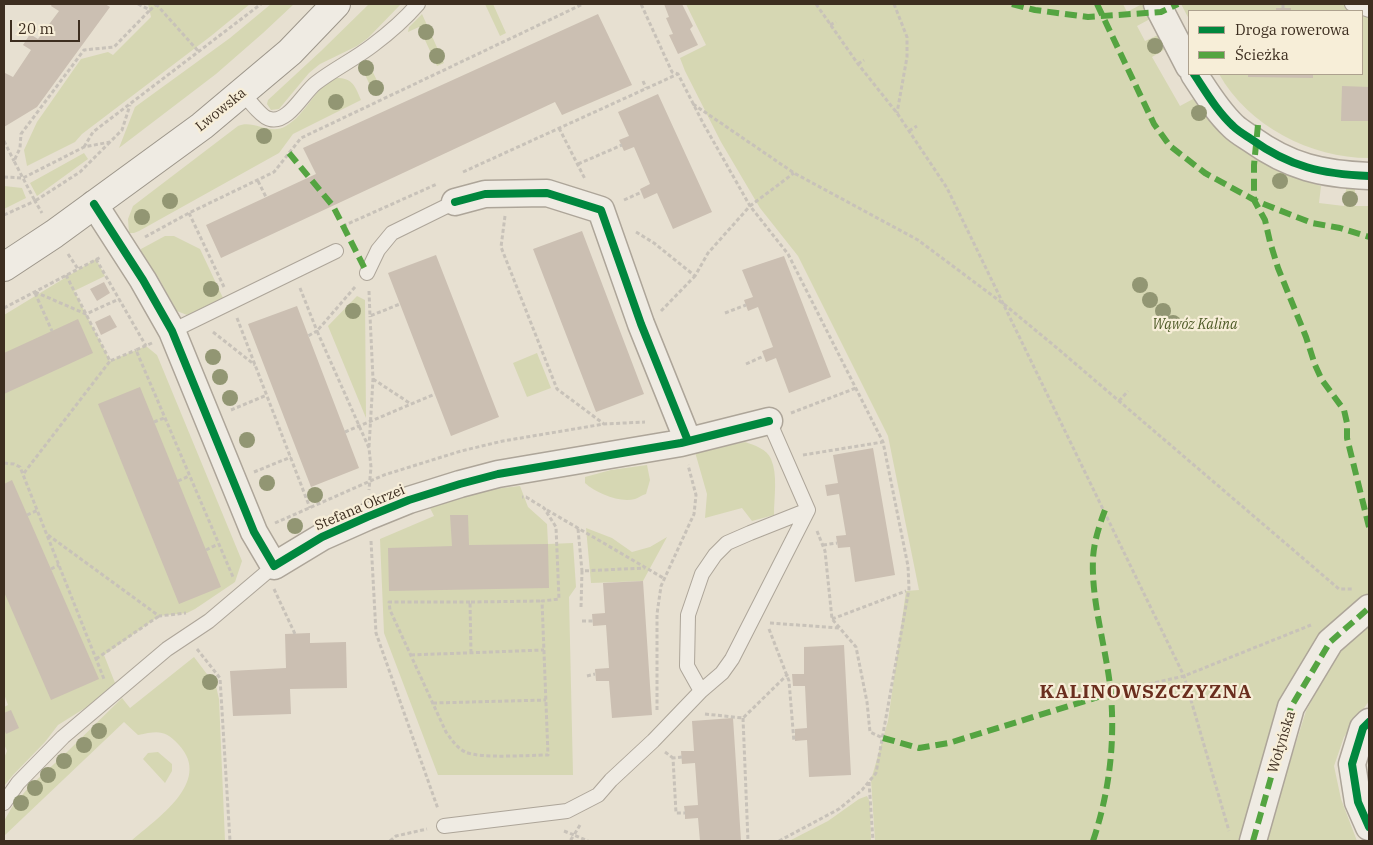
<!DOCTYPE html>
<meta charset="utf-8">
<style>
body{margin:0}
#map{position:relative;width:1373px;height:845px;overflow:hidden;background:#e7e0d1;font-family:"IBM Plex Serif",serif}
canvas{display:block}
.frame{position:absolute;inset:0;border:5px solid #3d2e20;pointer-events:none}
.legend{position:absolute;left:1188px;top:10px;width:175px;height:65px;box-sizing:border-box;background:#f7eed8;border:1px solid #ada18e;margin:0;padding:6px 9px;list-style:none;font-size:15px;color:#3d2e20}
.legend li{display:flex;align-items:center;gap:10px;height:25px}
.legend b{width:25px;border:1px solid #ada18e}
.scale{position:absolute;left:10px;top:20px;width:70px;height:22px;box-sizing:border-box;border:2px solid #3d2e20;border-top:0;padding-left:6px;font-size:15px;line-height:18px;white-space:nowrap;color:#3d2e20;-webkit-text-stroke:4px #f7eed8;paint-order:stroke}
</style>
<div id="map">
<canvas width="1373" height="845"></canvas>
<div class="frame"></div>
<ul class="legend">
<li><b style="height:6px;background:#00873e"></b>Droga rowerowa</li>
<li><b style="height:6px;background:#54a441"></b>Ścieżka</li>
</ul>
<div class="scale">20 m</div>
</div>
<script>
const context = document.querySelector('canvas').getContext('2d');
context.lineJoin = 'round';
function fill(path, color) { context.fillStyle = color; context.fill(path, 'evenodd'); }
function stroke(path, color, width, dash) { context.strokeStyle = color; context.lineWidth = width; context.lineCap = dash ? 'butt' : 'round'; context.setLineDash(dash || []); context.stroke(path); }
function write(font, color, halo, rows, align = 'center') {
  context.font = font + ' "IBM Plex Serif",serif'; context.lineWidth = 4.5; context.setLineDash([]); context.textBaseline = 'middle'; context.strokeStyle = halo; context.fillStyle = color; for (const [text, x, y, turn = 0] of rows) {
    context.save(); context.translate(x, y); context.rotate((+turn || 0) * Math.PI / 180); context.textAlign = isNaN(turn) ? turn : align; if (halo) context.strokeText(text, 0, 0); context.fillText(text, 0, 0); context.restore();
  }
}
fill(new Path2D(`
 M148 4H250L211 36 82 134 75 142 27 166 24 150 37 122 81 59 108 52 113 55 151 17Z
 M271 4H294L263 33 216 74 119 148 135 107 230 38Z
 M369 4H401L368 38 357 46 320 64 309 73 279 109 271 110 267 104 268 100 321 51Z
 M485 4H493L506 33 500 36Z
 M686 4H1123L1127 12 1142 4 1150 19 1137 26 1145 41 1158 35 1165 49 1152 57 1180 106 1193 99 1214 123 1268 165 1290 176 1321 186 1319 203 1344 206 1346 189H1355V206H1369V594L1338 624 1243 841H875L871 780 888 721 906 591 919 590 888 436 798 256 760 208 721 142 685 71 680 58 706 45Z
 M1181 4H1369V158C1311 158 1248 126 1219 74H1362V11H1189V19Z
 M422 14 444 63 437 66 419 27 408 32 409 27Z
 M367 60 382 91 374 94 361 66V62Z
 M336 78C353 78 355 86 361 100L293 134 279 153 139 231 134 233H129L128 219 133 206 238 126C253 119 270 136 286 126 307 114 314 87 336 78Z
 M84 153 88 159 37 196 30 183Z
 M4 186 22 188 26 198 4 209Z
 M165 236H174L200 249 223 298 187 315 177 311 158 277 140 253 141 249Z
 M96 259 105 276 74 291 110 361 146 346 157 355 242 561 235 582 195 609 187 613 159 616 104 655 117 688 58 725 45 742 13 775 4 786V758L7 751 4 744V707L8 705 4 694V315Z
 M357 296 365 300 366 418 328 326Z
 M537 353 551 388 527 397 513 363Z
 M745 442C754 445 767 449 771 459 778 475 774 497 774 515L752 521 742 508 705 518 707 494 695 452Z
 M647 465 650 480 646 494C642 495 638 498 635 499 619 503 596 493 585 483V477L611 470Z
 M520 486 528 507 547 524 548 544 573 543 576 587 569 597 573 775H438L384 633 380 539 434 516 428 504 466 492Z
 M586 528 612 538 632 552 650 547 667 537 643 581 591 583Z
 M1369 625V701L1344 737 1334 766 1341 799 1357 841H1265L1306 711 1336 656Z
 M194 657 216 686 219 699 225 841H131C156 819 213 782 179 745 165 729 157 731 138 735L124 722 4 836V821L12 807 29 787 67 752 122 698 130 708Z
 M158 752 172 764V771L165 783 143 759 148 753Z
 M867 796 870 802 871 841H789L828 821 859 799Z`), '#d6d7b3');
fill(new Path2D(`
 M52 4H105L110 7 37 107 4 127V74L5 73 13 77 31 50 23 45 30 34 38 39 59 11 51 6Z
 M664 4H682L693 26 690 29 698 45 678 54 669 35 673 34 666 18 669 17Z
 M1276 8H1291V11H1276Z
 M598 14 632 85 562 115 555 102 221 258 206 225 316 174 303 148Z
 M1248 74H1313V78L1248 77Z
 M1342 86 1369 87V121H1341Z
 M658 94 712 212 673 229 657 193 644 199 640 189 650 184 634 147 624 151 619 140 629 136 618 112Z
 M582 231 644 394 596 412 533 249Z
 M436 255 499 417 451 436 388 273Z
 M784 256 831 377 789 393 776 358 766 362 764 356 762 351 773 347 758 307 748 311 744 300 753 297 742 270Z
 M104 282 110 293 97 301 90 289Z
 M297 306 359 468 311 487 248 324Z
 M110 315 117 327 101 335 95 322Z
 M78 319 93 353 4 394V353Z
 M140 387 221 587 179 604 98 404Z
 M873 448 895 575 855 582 850 547 838 548 836 536 846 535 839 494 827 496 825 485 838 483 833 455Z
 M12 480 99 679 51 700 4 592V484Z
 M450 515H468L469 545 548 544 549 588 389 591 388 548 452 546Z
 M643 581 652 715 612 718 609 681H596L595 669 609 668 606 625 593 626 592 614 605 613 603 583Z
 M310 633V643L346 642 347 688 290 689 291 714 233 716 230 671 286 668 285 634Z
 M844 645 851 775 809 777 807 740 795 741V729L807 728 805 686H793L792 674H804V647Z
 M11 710 19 728 6 734 4 729V713Z
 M733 718 741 841H700L698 818 685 819V813L684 806 698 805 695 763 682 764 681 751H694L692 721Z`), '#cbbfb2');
const lane = new Path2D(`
 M1352 4 1369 10
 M243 93C248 99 262 118 270 119 288 124 303 93 316 83 334 69 355 59 373 45 389 33 405 19 418 4
 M367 273 378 250 392 233 455 202
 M172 331 336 251
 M701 691 722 673 732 659 808 510
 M4 803 18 783 63 737 167 649 209 621 274 566
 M444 826 567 811 598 795 611 780 653 741 701 691 687 666 688 615 702 574 715 555 727 543 750 533 808 510 769 421`);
const street = new Path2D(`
 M1157 4 1189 66
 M1194 74C1206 92 1217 111 1233 126 1238 131 1245 135 1251 139 1290 167 1322 174 1369 176
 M455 202 485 194 547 193 601 210 641 324 688 441
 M94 204 143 280 172 331 254 532 274 566 322 537 367 517 409 500 460 484 498 474 681 443 769 421
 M1369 722 1363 728 1352 764 1358 802 1369 827
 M1253 841 1291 707 1330 642 1369 608`);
const secondary = new Path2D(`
 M4 267 54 234 202 126 290 52 336 4`);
stroke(lane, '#ada599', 16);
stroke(street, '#ada599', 29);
stroke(secondary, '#9c958a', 30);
stroke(new Path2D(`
 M138 4 150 10 157 4
 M156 4 199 52
 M816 4 858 64 897 113 947 188 1184 676 1229 831
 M894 4 907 37V57L897 113
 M1283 4V8
 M830 25 836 22
 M858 64 864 60
 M643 81 646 88
 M693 104 794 173 918 240 1005 305 1057 348 1339 589H1353
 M559 128 585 179
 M909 131 917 126
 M4 141 14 161
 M110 142 80 172 35 201 14 161 20 148 21 134 84 50 114 47 150 10
 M84 147 93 132 261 4
 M578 164 622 145
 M463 172 678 74
 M4 177 23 178 84 147 110 142 122 130 130 105
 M258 181 266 197
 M624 200 642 192
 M189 213 224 287
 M4 215 35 201 42 213
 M505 216 501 247 557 389 604 424
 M343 226 437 184
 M636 232 654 243 695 276 708 253 750 206 703 123 678 74 672 72 641 4
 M145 237 189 213 274 172 301 138 583 4
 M68 254 78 269
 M96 259 146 346
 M66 275 110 361 136 350
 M355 287 317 331 369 448 371 467 369 490
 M300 288 317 331 308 336
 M369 291 370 316 400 304
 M35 292 86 314 119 299
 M35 293 52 331
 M4 308 101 257
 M661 311 695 276
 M725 313 746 305
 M237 318 310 508
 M213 332 255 365
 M152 343 136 350 233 577
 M746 364 764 356
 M373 379 411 404
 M1119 401 1128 391
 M231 410 267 395
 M791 413 856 388
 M154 422 164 418
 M345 432 435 394
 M369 447 373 379 370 316
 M803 455 883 442
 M4 463 14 464 20 467 104 679
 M254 472 291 457
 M24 473 110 361
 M178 481 189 476
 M547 510 665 579
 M27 515 38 510
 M275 523 384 475 461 451 503 441 604 424 645 422
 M578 529 582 571
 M817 531 825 551 832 619 856 647 867 702 870 732 883 738
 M48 535 159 616 186 613
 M371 541 376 633 438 809
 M823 545 837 543
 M206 550 218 544
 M51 569 59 565
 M274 589 295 634
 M470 602H389L390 610 446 732C452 740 456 747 465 752 481 759 528 755 548 755L542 601 559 599 556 527 544 508 526 497H522
 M581 607 582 571 645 568
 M832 619 906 591
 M582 621H593
 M770 623 840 628
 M769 629 789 681 794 742
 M197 649 220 678 230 841
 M471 653 470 602 542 601
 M411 655 544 650
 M96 659 159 616
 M587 676 595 674
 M1111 693 1184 676 1311 625
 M433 703 546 700
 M657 710V614L661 586 694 514 696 495 688 465
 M705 714 743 718 788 674
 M743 718 748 841
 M665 752 673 758
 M682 757 673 758 676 813H685
 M869 782 873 841
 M580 825 574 835 588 841
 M564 831 574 835 570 841
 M390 841 396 836 427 829
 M779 841 839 809 862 790 876 773 909 589 908 566 883 442 788 254 750 206 794 173`), '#c8c2b9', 3, [4, 2.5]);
stroke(lane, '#efebe3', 14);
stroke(street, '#efebe3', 26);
stroke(secondary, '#efebe3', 28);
stroke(new Path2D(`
 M1012 4 1035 10 1088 17 1161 12 1178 4
 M1097 4 1154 124 1170 146 1205 173 1256 201 1312 223 1340 228 1369 237
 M1258 125 1254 165V200L1265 220 1270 242 1278 268 1306 337 1315 365 1322 380 1344 410 1347 423V438L1369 527
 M289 153 333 206 367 273
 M883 738 919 748 949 743 1111 693
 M1093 841C1109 793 1115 745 1111 695 1107 649 1091 604 1093 558 1094 542 1099 526 1105 510
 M1253 841 1291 707 1330 642 1369 608`), '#54a441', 6, [12, 6]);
stroke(new Path2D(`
 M1194 74C1206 92 1217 111 1233 126 1238 131 1245 135 1251 139 1290 167 1322 174 1369 176
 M455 202 485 194 547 193 601 210 641 324 688 441
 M94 204 143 280 172 331 254 532 274 566 322 537 367 517 409 500 460 484 498 474 681 443 769 421
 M1369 722 1363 728 1352 764 1358 802 1369 827`), '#00873e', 8);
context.fillStyle = '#929673';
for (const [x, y] of [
 [426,32],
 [1155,46],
 [437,56],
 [366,68],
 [376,88],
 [336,102],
 [1199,113],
 [264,136],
 [1280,181],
 [1350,199],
 [170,201],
 [142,217],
 [1140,285],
 [211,289],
 [1150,300],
 [353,311],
 [1163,311],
 [1173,323],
 [213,357],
 [220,377],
 [230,398],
 [247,440],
 [267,483],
 [315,495],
 [295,526],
 [210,682],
 [99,731],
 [84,745],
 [64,761],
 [48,775],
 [35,788],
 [21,803]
]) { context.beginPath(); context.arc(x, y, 8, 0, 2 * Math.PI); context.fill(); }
write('14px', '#3d2e20', '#f7eed8', [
 ["Lwowska",221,110,-39],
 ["Stefana Okrzei",360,508,-23],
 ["Wołyńska",1282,742,-73]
]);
write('italic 14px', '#4d5a26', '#f7eed8', [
 ["Wąwóz Kalina",1195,325]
]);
context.letterSpacing = '1px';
write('bold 19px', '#6b2e1e', '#f7eed8', [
 ["KALINOWSZCZYZNA",1146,693]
]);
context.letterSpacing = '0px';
</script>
